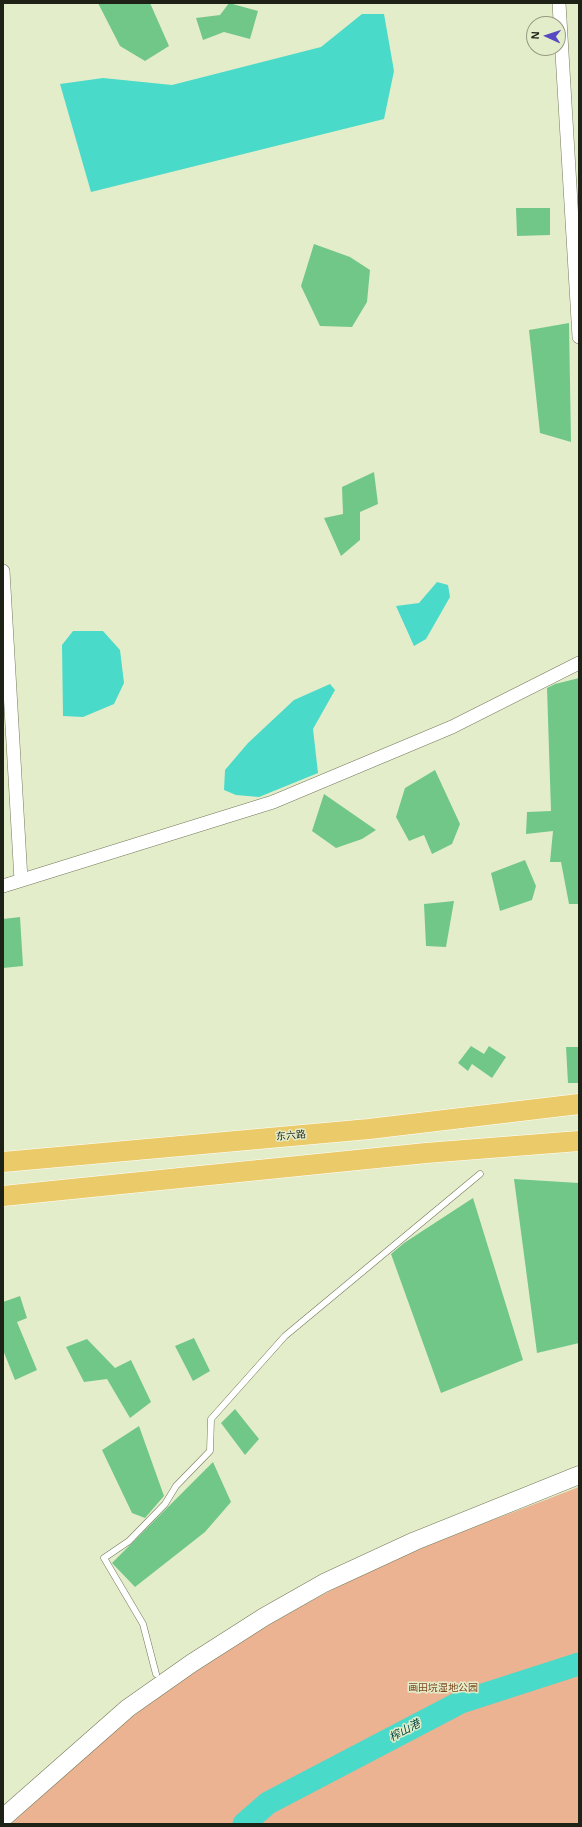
<!DOCTYPE html>
<meta charset="utf-8">
<style>
body{margin:0}
#map{position:relative;width:582px;height:1827px;overflow:hidden;background:#e4edca;font-family:Helvetica,sans-serif}
canvas{display:block}
.frame{position:absolute;inset:0;border:4px solid #1e2115;pointer-events:none}
.north{position:absolute;left:526px;top:16px;width:40px;height:40px;box-sizing:border-box;background:#e4edca;border:1px solid #959b82;border-radius:50%;rotate:273deg;font-size:11px;font-weight:700;line-height:16px;text-align:center;color:#1e2115}
.north::after{content:'';display:block;margin:auto;width:14px;height:18px;background:#5649c1;clip-path:polygon(50% 0,100% 100%,50% 72%,0 100%)}
</style>
<div id="map">
<canvas width="582" height="1827"></canvas>
<div class="frame"></div>
<div class="north">N</div>
</div>
<script>
const context = document.querySelector('canvas').getContext('2d');
context.lineJoin = 'round';
function fill(path, color) { context.fillStyle = color; context.fill(path, 'evenodd'); }
function stroke(path, color, width, dash) { context.strokeStyle = color; context.lineWidth = width; context.lineCap = dash ? 'butt' : 'round'; context.setLineDash(dash || []); context.stroke(path); }
function write(font, color, halo, rows, align = 'center') {
  context.font = font + ' Helvetica,"Noto Sans SC",sans-serif'; context.lineWidth = 3; context.setLineDash([]); context.textBaseline = 'middle'; context.strokeStyle = halo; context.fillStyle = color; for (const [text, x, y, turn = 0] of rows) {
    context.save(); context.translate(x, y); context.rotate((+turn || 0) * Math.PI / 180); context.textAlign = isNaN(turn) ? turn : align; if (halo) context.strokeText(text, 0, 0); context.fillText(text, 0, 0); context.restore();
  }
}
fill(new Path2D(`
 M579 1487V1824H11C55 1784 98 1742 145 1707 210 1659 280 1616 353 1579 425 1543 503 1517 579 1487Z`), '#ebb391');
fill(new Path2D(`
 M362 14H384L394 71 384 119 91 192 60 84 103 78 172 85 321 47Z
 M437 582 448 585 450 597 426 639 414 646 396 606 419 603Z
 M73 631H103L120 650 124 683 114 704 83 717 63 716 62 645Z
 M330 684 335 690 313 729 318 773 259 797 236 795 224 790 225 770 248 743 294 700Z`), '#49dac9');
stroke(new Path2D(`
 M244 1824 268 1803 461 1702 579 1664`), '#49dac9', 23);
fill(new Path2D(`
 M98 3H150L169 46 145 61 120 46Z
 M229 3 258 11 250 39 224 32 203 40 196 18 220 15Z
 M516 208H550V235L517 236Z
 M314 244 350 257 370 270 367 302 352 327 320 326 301 286Z
 M569 323 571 442 540 433 529 330Z
 M374 472 378 504 360 512V540L341 556 324 518 343 514 342 487Z
 M579 678V904H569L561 862H550L553 831 526 834 527 812 551 811 547 688 555 684Z
 M435 770 460 824 452 844 432 854 424 835 409 841 396 817 405 788Z
 M324 794 376 830 362 839 336 848 312 831Z
 M525 860 536 886 532 900 500 911 491 873Z
 M454 901 446 947 426 946 424 904Z
 M20 917 23 966 3 968V919Z
 M471 1046 484 1054 489 1046 506 1057 492 1078 472 1064 468 1071 458 1063Z
 M566 1047H579V1083H568Z
 M514 1179 579 1183V1343L537 1353Z
 M473 1198 523 1360 441 1393 391 1254 404 1243Z
 M20 1296 27 1318 17 1322 37 1370 15 1380 3 1350V1302Z
 M194 1338 210 1371 193 1381 175 1346Z
 M87 1339 115 1368 131 1360 151 1402 130 1418 107 1379 84 1382 66 1347Z
 M235 1409 259 1439 245 1455 221 1423Z
 M139 1426 164 1496 145 1518 132 1513 102 1450Z
 M213 1462 231 1502 205 1532 135 1587 112 1563Z`), '#71c788');
const lane = new Path2D(`
 M156 1674 143 1624 104 1558 129 1541 165 1504 176 1486 210 1451 211 1419 285 1336 480 1174`);
const street = new Path2D(`
 M559 3 579 337
 M3 571 21 880
 M3 886 273 802 452 727 579 663`);
const secondary = new Path2D(`
 M3 1818 128 1708 192 1663 264 1617 324 1583 415 1541 579 1475`);
const primary = new Path2D(`
 M3 1162 369 1129 579 1104
 M3 1196 426 1153 579 1141`);
stroke(lane, '#72795a', 7);
stroke(street, '#72795a', 14);
stroke(secondary, '#72795a', 19);
stroke(primary, '#fff', 21);
stroke(lane, '#fff', 6);
stroke(street, '#fff', 13);
stroke(secondary, '#fff', 18);
stroke(primary, '#eaca69', 20);
write('10px', '#1e2115', '#e4edca', [
 ["东六路",291,1136,-5]
]);
write('10px', '#7f4721', '#e4edca', [
 ["画田垸湿地公园",443,1688]
]);
write('italic 11px', '#044740', '#e4edca', [
 ["榨山港",405,1731,-28]
]);
</script>
